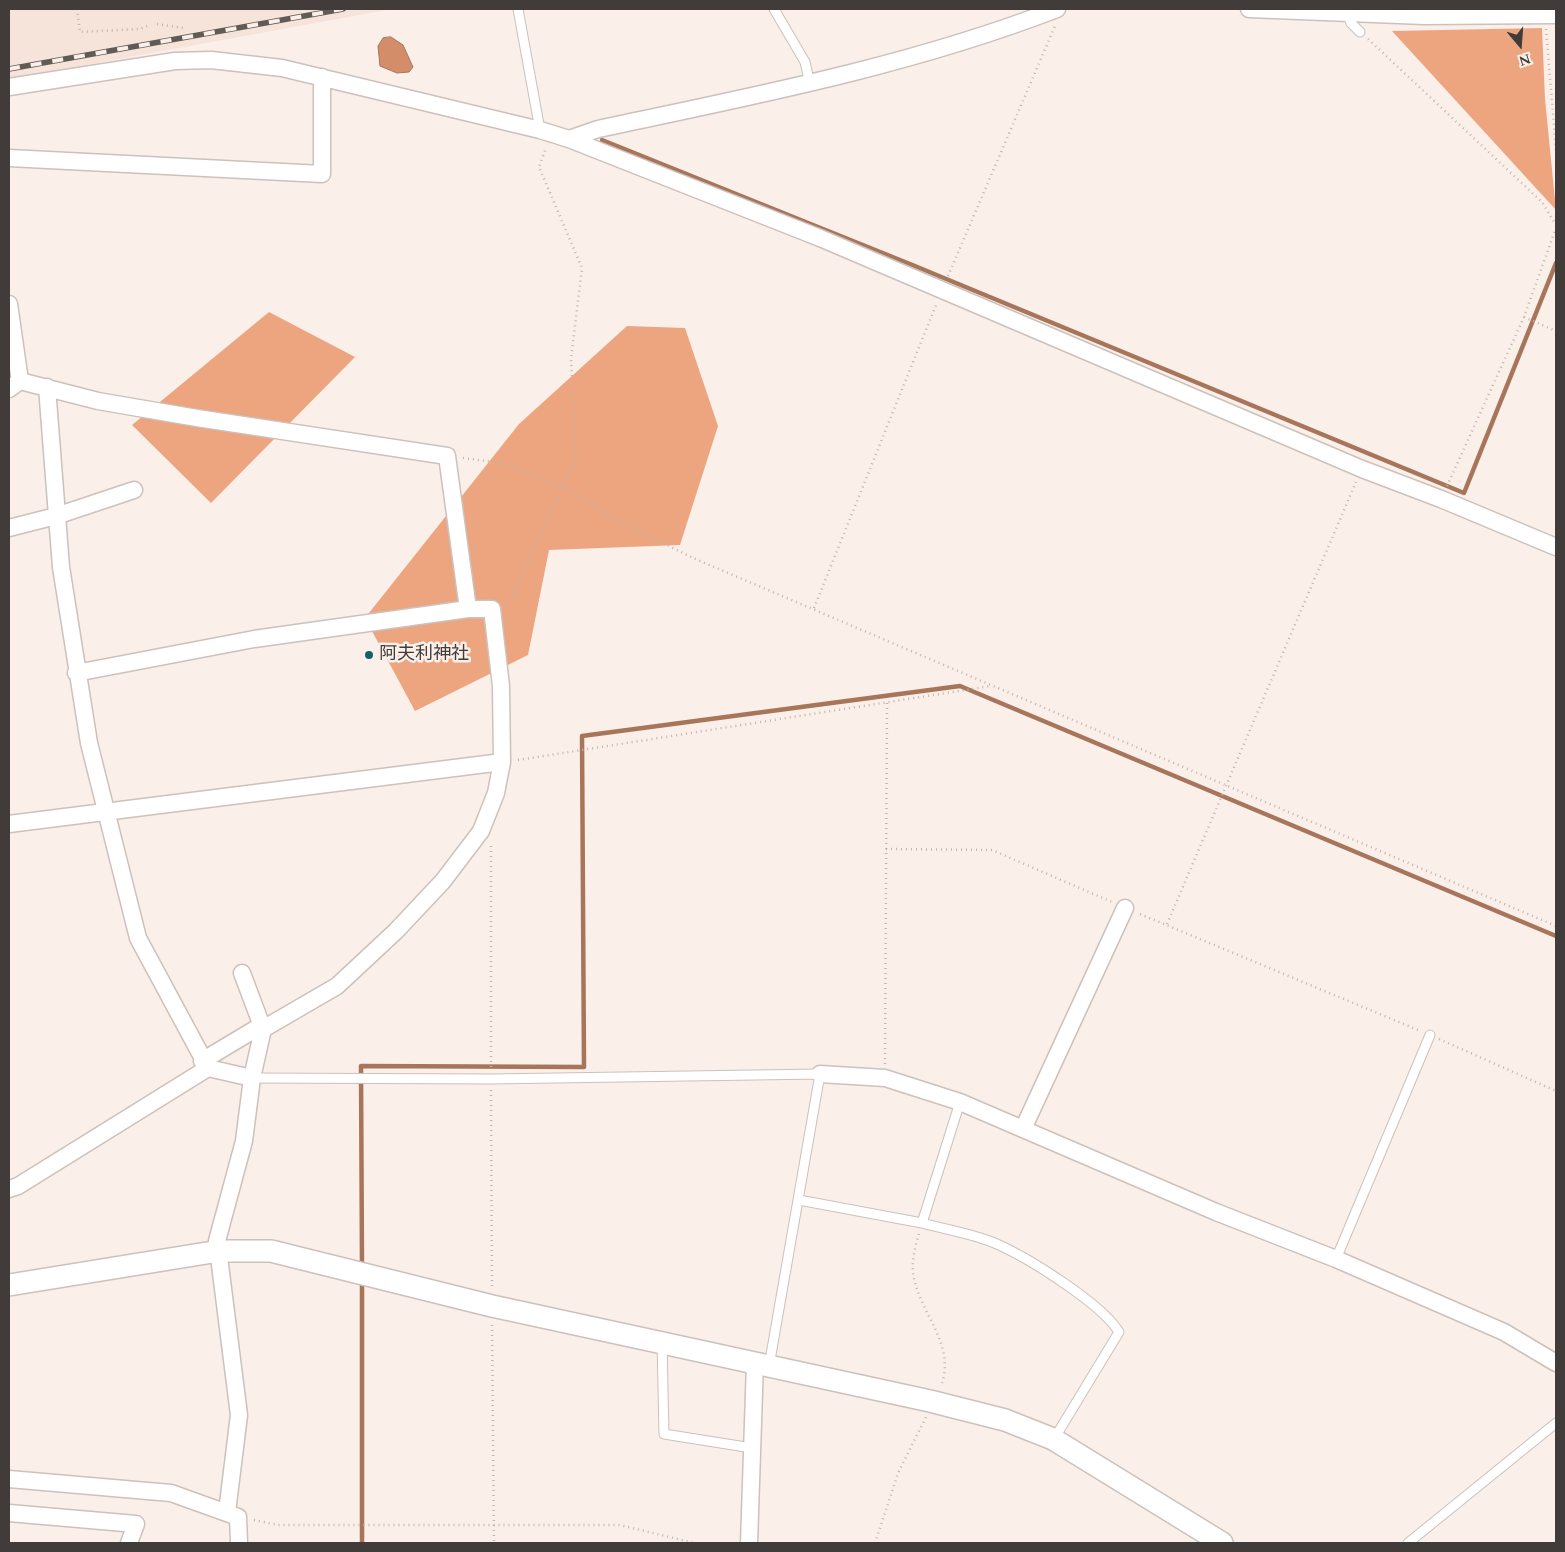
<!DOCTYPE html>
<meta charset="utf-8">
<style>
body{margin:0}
#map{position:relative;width:1565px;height:1552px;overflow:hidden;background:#fbefe9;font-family:Spectral,serif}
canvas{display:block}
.frame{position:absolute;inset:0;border:10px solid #413c39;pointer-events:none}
.north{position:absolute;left:1495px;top:20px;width:50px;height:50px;-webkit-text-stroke:4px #fbefe9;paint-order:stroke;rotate:162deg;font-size:14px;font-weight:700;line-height:20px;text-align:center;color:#413c39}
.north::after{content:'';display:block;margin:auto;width:18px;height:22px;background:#413c39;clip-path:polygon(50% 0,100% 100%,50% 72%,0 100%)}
</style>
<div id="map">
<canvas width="1565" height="1552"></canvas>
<div class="frame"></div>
<div class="north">N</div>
</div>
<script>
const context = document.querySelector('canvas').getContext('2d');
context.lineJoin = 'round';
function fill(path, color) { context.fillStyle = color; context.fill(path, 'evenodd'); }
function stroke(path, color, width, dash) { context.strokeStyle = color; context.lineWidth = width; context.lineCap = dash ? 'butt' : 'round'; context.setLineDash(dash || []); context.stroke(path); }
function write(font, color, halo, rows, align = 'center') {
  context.font = font + ' Spectral,"Noto Sans JP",serif'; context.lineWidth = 5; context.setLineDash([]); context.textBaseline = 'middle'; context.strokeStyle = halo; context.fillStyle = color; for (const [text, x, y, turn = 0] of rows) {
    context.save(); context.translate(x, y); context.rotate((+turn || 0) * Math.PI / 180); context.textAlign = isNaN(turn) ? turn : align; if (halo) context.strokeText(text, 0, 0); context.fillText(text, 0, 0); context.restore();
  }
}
fill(new Path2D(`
 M9 9H392L9 79Z`), '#f6e3d9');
fill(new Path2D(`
 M1542 28 1545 99 1556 210 1392 31Z
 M269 312 355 357 211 503 132 425Z
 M627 326 685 328 718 426 680 545 549 550 528 655 415 711 365 618 519 424Z`), '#eda580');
const water = new Path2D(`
 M391 37 403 45 413 67 409 72 397 73 380 66 378 46 383 38Z`);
fill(water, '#d38d68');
stroke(water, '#a7755a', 1);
stroke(new Path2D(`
 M602 140 910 264 1464 493 1556 263
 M362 1268 361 1066 584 1067 582 736 960 686 1556 936
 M362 1281V1543`), '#a7755a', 4.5);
const service = new Path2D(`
 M518 9 540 130
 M774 9 805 62 810 84
 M1346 11 1351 23 1360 32
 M252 1078 491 1079 820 1074 769 1366
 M960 1102 922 1223C947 1230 976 1234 999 1245 1030 1259 1102 1304 1119 1332L1054 1439
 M799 1200 922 1223
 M1336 1259 1430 1035
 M662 1342 664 1434 752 1448
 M1408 1543 1556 1423`);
const minor = new Path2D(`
 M1249 9 1424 16 1556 15
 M9 87 175 61 211 60 282 68 540 130 569 139 820 238 1362 469 1441 499 1556 547
 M569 139 598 129C753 96 909 66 1057 9
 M9 158 322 174V77
 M9 304 20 381
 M47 387 61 567 89 743 138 938 208 1068 252 1078
 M9 389 20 381 98 401 197 418 447 456 468 609
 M9 528 56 516 134 490
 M76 673 254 639 468 609H492L501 686 502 762 496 793 481 831 443 881 396 931 337 986 263 1029 252 1078 244 1141 217 1241 239 1415 227 1512
 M9 824 502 762
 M242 973 263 1029
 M202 1061 262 1025
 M820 1074 885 1078 960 1102 1216 1212 1336 1259 1504 1332 1556 1363
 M1023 1129 1125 908
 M9 1189 18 1186 208 1068
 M9 1479 171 1493 238 1517 239 1543
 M9 1513 136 1524 129 1543
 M749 1543 755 1362`);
const tertiary = new Path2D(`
 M9 1285 219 1251H271L492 1306 930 1401 1005 1420 1053 1439 1222 1543`);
stroke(service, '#ccc1bb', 11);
stroke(minor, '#ccc1bb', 19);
stroke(tertiary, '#ccc1bb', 24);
stroke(new Path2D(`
 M77 9 80 32 140 29 147 26
 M157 24 183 28
 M1546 29 1556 150
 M1368 39 1542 202 1556 225
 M948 276 1055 26
 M1524 317 1556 331
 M463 458 500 463 564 487 619 521 693 558 1556 926
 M1447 486 1524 317 1556 228
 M505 603 511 600 576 459 571 359 582 268 539 167 546 148
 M814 608 936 305
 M518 760 991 686
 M886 849 992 850 1112 902
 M1140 914 1418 1030
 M1167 924 1356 482
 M1439 1039 1556 1091
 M885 1064 887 703
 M491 1067V845
 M491 1090 492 1287
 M919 1234C915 1246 912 1259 913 1272 918 1313 957 1343 941 1386
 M492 1325 494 1543
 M254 1520 278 1525H620L694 1543
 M875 1543 898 1473 926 1417`), '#bfb5b0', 2.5, [1, 4]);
stroke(service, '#fff', 9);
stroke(minor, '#fff', 16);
stroke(tertiary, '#fff', 21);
const rail = new Path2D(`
 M9 69 343 9`);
stroke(rail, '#615b57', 5.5);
stroke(rail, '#fbefe9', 4, [11]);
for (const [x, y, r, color] of [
 [369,655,5,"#13616a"]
]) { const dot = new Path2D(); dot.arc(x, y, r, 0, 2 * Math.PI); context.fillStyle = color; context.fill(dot); stroke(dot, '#fbefe9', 2); }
write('18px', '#413c39', '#fbefe9', [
 ["阿夫利神社",379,655]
], 'left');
</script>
